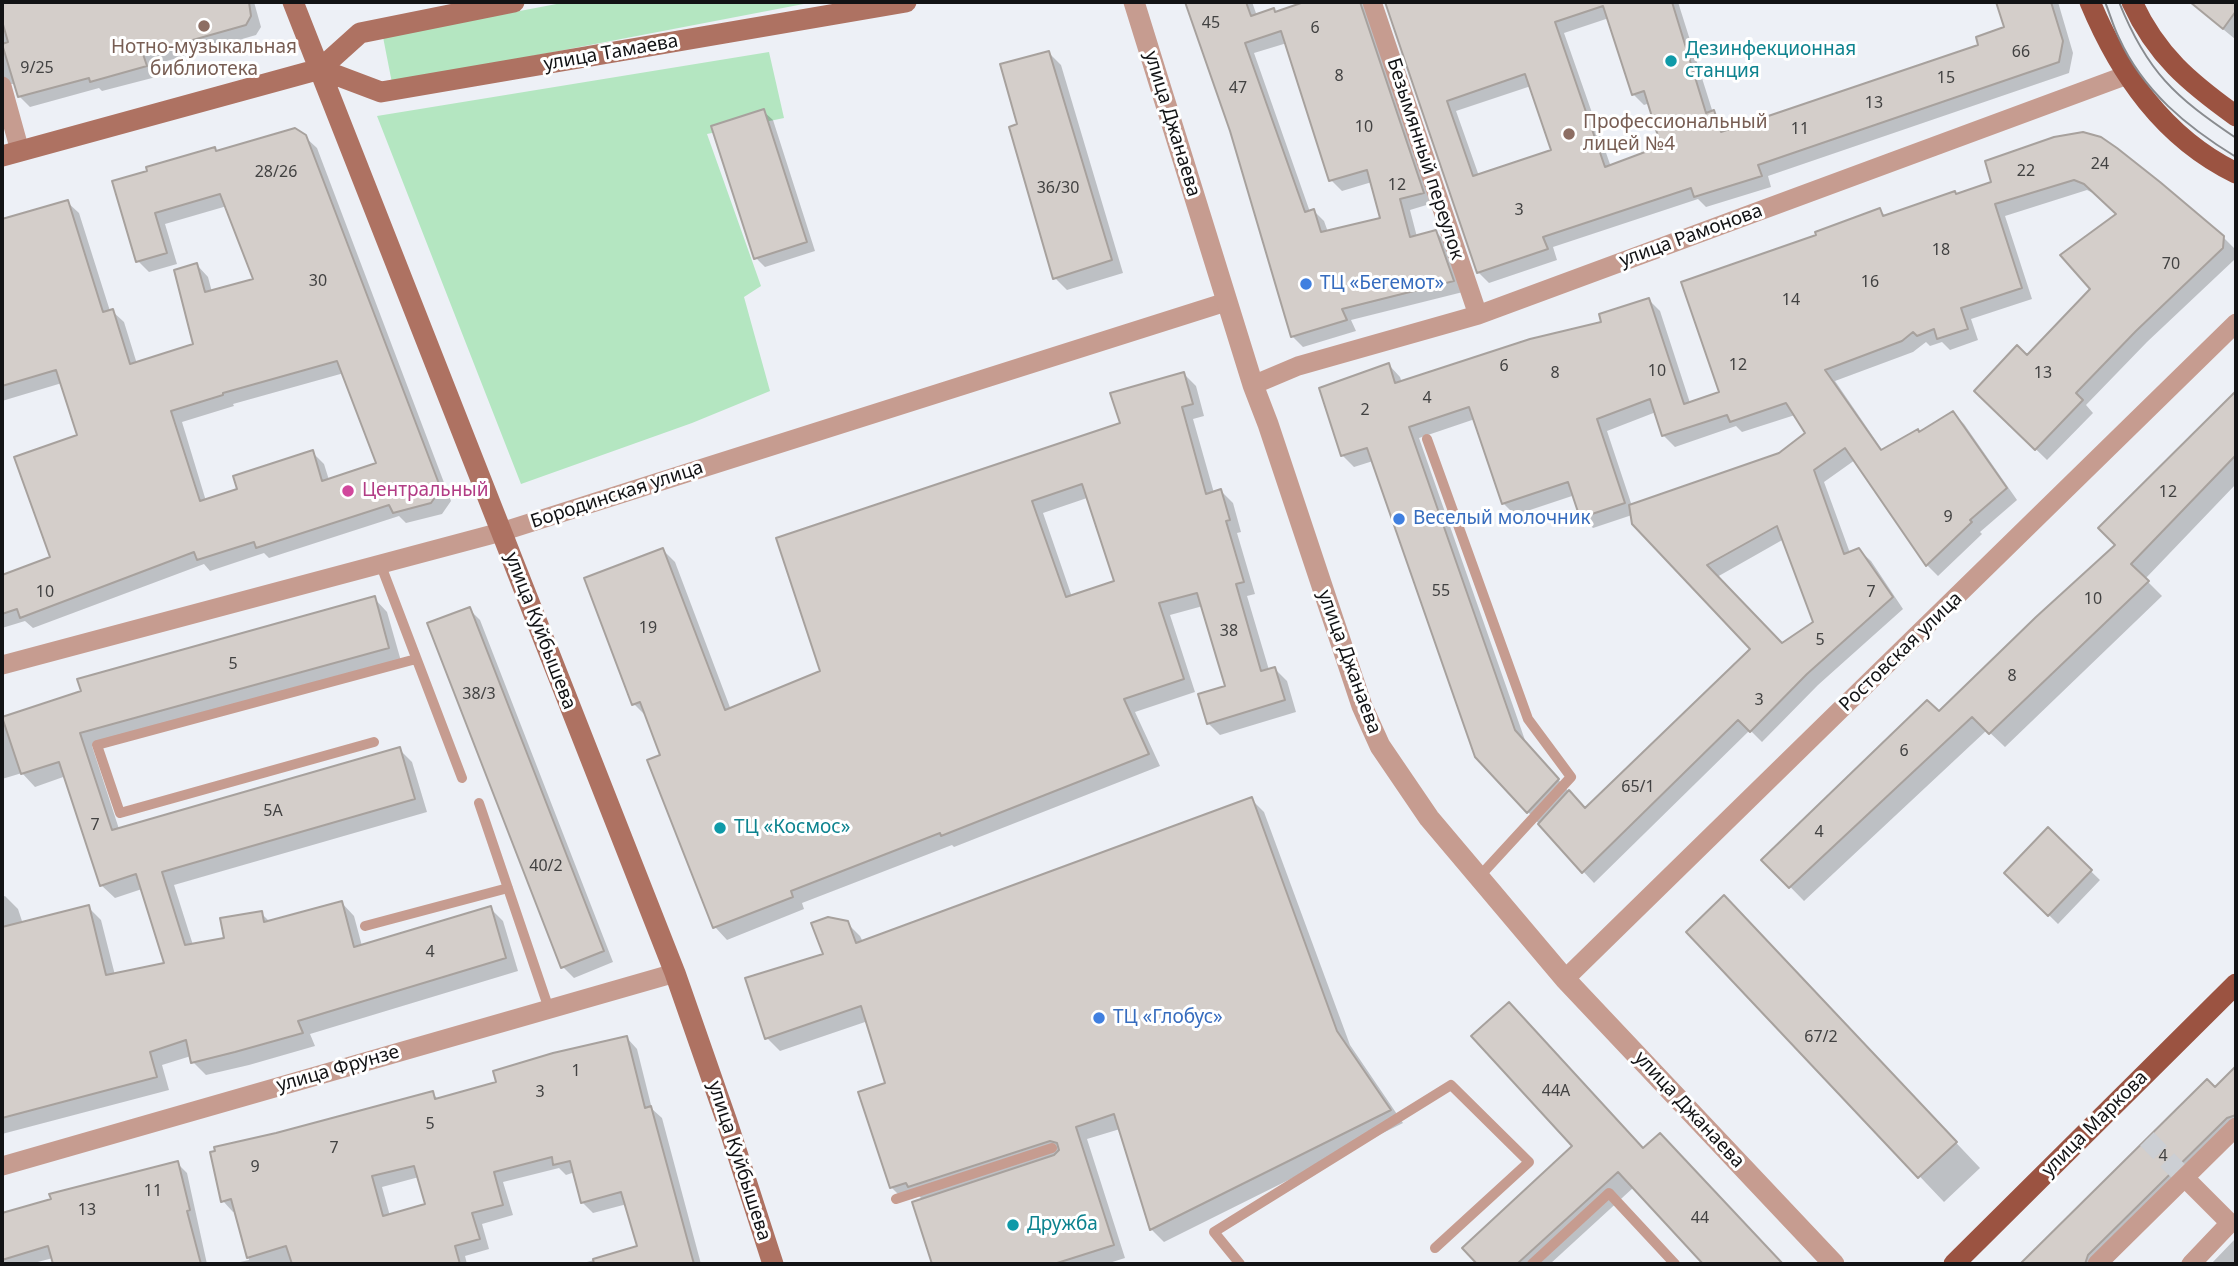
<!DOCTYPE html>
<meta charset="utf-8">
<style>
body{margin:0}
#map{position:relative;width:2238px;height:1266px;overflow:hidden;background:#edf0f6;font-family:"Noto Sans",sans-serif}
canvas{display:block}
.frame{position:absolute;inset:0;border:4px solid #121315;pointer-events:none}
</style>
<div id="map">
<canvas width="2238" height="1266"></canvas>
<div class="frame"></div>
</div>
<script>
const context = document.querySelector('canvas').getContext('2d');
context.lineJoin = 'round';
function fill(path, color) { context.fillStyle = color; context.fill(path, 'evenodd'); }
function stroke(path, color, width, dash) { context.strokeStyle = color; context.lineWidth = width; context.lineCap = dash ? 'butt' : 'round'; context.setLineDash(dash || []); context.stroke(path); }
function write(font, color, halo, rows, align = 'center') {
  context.font = font + ' "Noto Sans",sans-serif'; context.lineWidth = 6; context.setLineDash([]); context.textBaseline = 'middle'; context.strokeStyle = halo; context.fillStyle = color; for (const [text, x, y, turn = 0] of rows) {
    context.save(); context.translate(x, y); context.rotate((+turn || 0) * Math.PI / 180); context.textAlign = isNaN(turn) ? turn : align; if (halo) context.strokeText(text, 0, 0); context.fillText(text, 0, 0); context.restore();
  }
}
fill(new Path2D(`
 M567 2H814L392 83 383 37Z
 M769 52 784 118 707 134 761 286 744 297 770 391 692 423 521 484 377 116Z`), '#b4e6c1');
fill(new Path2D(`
 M2 2H133V4L141 2H254L261 27 256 35 153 65 156 77 102 91 99 88 30 107 19 96 15 84H9L2 93Z
 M1187 2H1252L1257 16 1276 13 1310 2H1377L1433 203 1410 210 1417 237 1436 232 1447 243 1463 292 1351 320 1356 331 1303 347 1292 336 1232 131ZM1287 43 1331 180 1342 191 1372 182 1382 219 1328 232 1324 221 1314 211 1310 212 1254 53Z
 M1387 2H1678L1713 113 1725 123 1727 132 1981 46 2006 29 1998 2H2058L2073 53 2069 73 1768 176 1771 187 1706 207 1698 199 1553 247 1557 260 1489 283 1478 272ZM1609 18 1633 94 1644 105 1650 103 1663 147 1611 167 1564 33ZM1531 86 1553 151 1479 176 1456 111Z
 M2190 2H2236L2235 39Z
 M1048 52 1061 65 1123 273 1067 290 1055 278 1019 125Z
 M763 111 773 120 815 251 765 267 756 258Z
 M304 136 317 148 451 501 442 514 406 523 399 516 269 558 264 553 210 571 204 564 33 628 25 621 2 628V576L53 558 79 436 62 383 2 401V220L67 202 79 213 110 311H112L124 322 137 364 196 345 197 265 208 277 212 292 256 280 227 206 165 224 177 264 149 272 138 261 114 182 217 152ZM344 373 378 464 329 480 324 464 312 452 240 490 206 501 182 422 234 406 233 404Z
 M2055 139 2223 237 2235 249 2234 260 2147 342 2086 405 2093 413 2047 460 1976 391 2027 357 2092 289 2119 214 2097 195 2087 190 2005 216 2032 299 1971 319 1978 340 1950 350 1942 342 1930 346 1926 342 1913 352 1835 381 1883 451 1920 434 1953 413 1964 424 2017 500 1980 532 1982 534 1938 576 1927 565 1855 460 1824 482 1850 553 1859 550 1871 561 1903 609 1818 685 1762 742 1750 730 1594 883 1476 756 1373 461 1354 467 1342 455 1389 365 1400 377 1402 383 1603 323 1649 300 1660 311 1690 403 1722 393 1818 236 1879 210 1886 216 1994 183ZM1656 412 1663 435 1675 447 1736 426 1742 432 1795 415 1807 433 1780 455 1632 506 1607 431ZM1475 419 1504 504 1515 515 1575 495 1582 517 1593 528 1632 515 1752 649 1585 810 1526 743 1419 438ZM1784 539 1815 622 1782 645 1717 577Z
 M1184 374 1196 386 1204 416 1193 419 1214 493 1221 491 1233 503 1241 532 1237 533 1255 594 1247 596 1269 670 1275 669 1287 681 1296 712 1220 735 1208 723 1227 687 1203 606 1170 615 1195 692 1135 712 1160 766 954 847 952 845 802 903 804 909 727 940 715 927 649 761 662 756 646 716 634 704 663 550 675 562 731 710 822 672ZM1087 498 1116 582 1072 597 1043 513Z
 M2236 393V484L2145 579 2162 596 2005 747 1987 730 1804 901 1764 860 1939 713 2117 545Z
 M374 598 387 612 401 661 92 746 119 829 399 749 412 762 427 812 174 885 193 945 226 940 261 913 270 922 341 902 354 916 362 946 490 908 503 921 518 971 310 1034 315 1046 249 1065 206 1075 193 1062 191 1056 162 1065 169 1090 2 1134V897L5 896 18 909 23 924 88 907 101 920 115 975 166 965 142 889 115 898 101 885 66 776 35 787 22 773 2 779V718Z
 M469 609 480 620 613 962 574 978 563 967Z
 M1251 799 1264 812 1350 1045 1403 1123 1164 1242 1151 1229 1120 1129 1087 1139 1125 1258 1106 1264H934L914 1203 923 1200 919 1196 904 1200 891 1187 888 1084 868 1021 780 1051 767 1038 847 923 860 936 863 942Z
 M2048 830 2100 880 2058 924 2006 873Z
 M1748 923 1980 1168 1944 1202 1688 932Z
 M627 1038 637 1049 652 1109 662 1118 701 1264H580L639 1247 627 1204 593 1213 582 1202 575 1172 566 1175 559 1168 503 1182 513 1215 482 1224 489 1249 465 1256 467 1264H231L249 1260 236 1211 233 1212 223 1201 277 1135 432 1093 439 1100 498 1083ZM419 1177 427 1205 390 1216 382 1187Z
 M2236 1068V1133L2103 1264H2022L2207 1081 2215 1089Z
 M1644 1150 1675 1151 1782 1264H1705L1634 1187 1550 1264H1479L1464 1248Z
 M177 1163 187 1173 207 1264H55L53 1258 30 1264H2V1215Z
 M2236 1238V1264H2211Z`), '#0003');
const building = new Path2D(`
 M2 2H249L251 16 246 25 143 54 147 66 90 82 89 78 18 97 2 44 8 42 2 21Z
 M1185 2H1246L1251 16 1274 8 1275 12 1304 2H1360L1424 193 1400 199 1410 237 1436 230 1454 281 1342 309 1347 320 1291 337 1230 131ZM1281 31 1329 181 1367 170 1380 218 1321 232 1314 209 1305 212 1245 43Z
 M1385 2H1672L1706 113 1714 110 1721 132 1978 45 1976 37 2004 27 1996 2H2051L2063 41 2059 62 1758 165 1762 176 1694 197 1691 188 1543 237 1548 249 1477 273ZM1603 6 1632 95 1644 91 1661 146 1605 167 1555 22ZM1525 74 1551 150 1473 176 1447 101Z
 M2190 2H2236V11L2223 29Z
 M1049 51 1112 260 1053 279 1009 127 1017 124 1000 64Z
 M764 109 807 242 754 259 711 126Z
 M295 128 306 135 441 489 431 503 393 513 389 505 256 548 254 542 197 560 194 552 20 618 17 609 2 614V575L50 557 14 457 77 435 56 370 2 386V219L68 200 103 312 113 309 130 364 193 344 174 270 197 263 205 292 253 279 220 194 155 213 167 253 136 262 112 181 147 171 146 167 215 147 216 151ZM337 361 376 463 322 481 313 450 233 476 237 489 200 501 171 411 223 395V393Z
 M2083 132 2101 137 2117 148 2160 182 2224 236 2223 248 2136 331 2076 393 2083 400 2035 450 1974 391 2017 345 2027 355 2090 289 2060 255 2116 214 2084 184 2074 180 1995 204 2022 288 1961 308 1968 329 1937 339 1934 329 1917 336 1913 332 1902 341 1825 370 1881 450 1918 429 1919 432 1953 411 2007 488 1970 520 1972 522 1926 566 1845 448 1814 470 1844 554 1859 548 1893 597 1807 674 1750 732 1738 720 1582 873 1538 824 1569 790 1585 808 1750 649 1632 524 1629 505 1779 453 1805 433 1786 403 1730 422 1727 415 1662 436 1650 399 1597 419 1625 503 1580 518 1568 482 1502 504 1469 407 1409 427 1515 730 1559 779 1527 813 1475 757 1367 448 1341 456 1319 388 1389 363 1395 383 1530 339 1601 322 1599 314 1649 298 1684 404 1719 392 1681 282 1816 235 1815 232 1880 208 1883 216 1955 191 1956 194 1991 182 1985 161 2054 137ZM1777 526 1813 622 1782 643 1707 565Z
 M1184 372 1193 404 1182 407 1206 494 1221 489 1230 520 1226 521 1244 582 1236 584 1261 671 1275 667 1285 700 1207 724 1198 694 1225 686 1197 593 1159 603 1184 679 1124 699 1149 754 941 836 940 833 791 891 793 897 713 928 647 760 660 755 640 702 632 705 584 578 663 548 725 710 820 671 776 538 1120 423 1110 393ZM1082 484 1114 581 1066 597 1032 501Z
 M2236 391V455L2131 564 2149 581 1989 734 1972 717 1789 888 1761 860 1927 700 1939 711 2036 617 2115 545 2098 528Z
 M375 596 389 648 80 733 112 830 400 747 415 799 162 872 185 945 224 938 220 918 262 911 264 922 342 901 354 947 491 906 506 958 298 1021 303 1033 235 1052 191 1063 186 1040 150 1052 157 1077 2 1118V927L89 905 106 975 164 963 136 874 100 886 59 762 21 774 2 717 81 691 77 679Z
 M470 607 604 951 561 968 427 623Z
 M1252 797 1337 1031 1391 1110 1150 1230 1114 1114 1076 1127 1114 1245 1054 1264H932L912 1202 1054 1155 1059 1150 1057 1143 1050 1141 908 1187 906 1183 890 1188 858 1092 885 1083 861 1006 765 1039 745 978 823 954 811 923 828 917 848 921 856 943Z
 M2048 827 2092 870 2048 916 2004 873Z
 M1724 895 1957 1142 1918 1178 1686 932Z
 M1509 1002 1643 1148 1660 1133 1783 1264H1703L1618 1172 1517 1264H1477L1462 1248 1572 1146 1471 1036Z
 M627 1036 645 1108 651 1106 694 1264H594L593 1259 637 1246 621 1192 581 1203 570 1161 553 1165 552 1157 494 1172 503 1205 472 1213 480 1239 455 1246 460 1264H292L286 1246 247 1258 231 1199 221 1202 210 1152 215 1151 214 1147 276 1133 433 1091 435 1099 496 1082 493 1071 553 1053ZM414 1166 425 1204 383 1216 372 1176Z
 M2236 1066V1115L2227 1118 2088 1255 2085 1264H2020L2207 1079 2215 1087Z
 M178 1161 190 1210 187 1211 201 1264H53L48 1246 2 1260V1213L51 1199 49 1194Z`);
fill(building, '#d4ceca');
stroke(building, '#a7a19d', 2);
stroke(new Path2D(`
 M2147 1139 2185 1178`), '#cccfd4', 19, [19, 10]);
stroke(new Path2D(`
 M1427 439 1528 719 1571 777 1479 877
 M380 563 462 778
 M374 742 120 813 97 745 416 659
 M479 803 549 1009
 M365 926 508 888
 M896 1199 1052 1148
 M1240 1264 1214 1232 1451 1085 1529 1162 1435 1248
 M1532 1264 1609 1193 1675 1264`), '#c69c90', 10);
stroke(new Path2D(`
 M1372 2 1478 315
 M2 86 20 151
 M1253 385 1298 366 1478 315 2127 75
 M2 665 501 532 1226 302
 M1565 979 2236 323
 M2 1166 675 973
 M2185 1178 2230 1223 2191 1264
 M2097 1264 2236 1127`), '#c69c90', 19);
stroke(new Path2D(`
 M1134 2 1253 385 1268 424 1362 706 1380 746 1429 818 1565 979 1834 1264`), '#c69c90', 21);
stroke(new Path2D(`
 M293 2 675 973 727 1122 773 1264
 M320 69 381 92 906 2
 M2 156 320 69 360 33 514 2`), '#ae7262', 21);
stroke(new Path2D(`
 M2090 2C2120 74 2164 138 2236 173
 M2132 2C2156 55 2190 83 2236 116
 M1954 1264 2236 984`), '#9b5341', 21);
stroke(new Path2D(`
 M2105 2C2110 14 2113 26 2119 38 2143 91 2187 127 2236 157
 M2119 2C2147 72 2175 97 2236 138`), '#898b8f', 2);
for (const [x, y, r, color] of [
 [204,26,7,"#8d6e63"],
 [1671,61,7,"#0f9aa8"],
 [1569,134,7,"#8d6e63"],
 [1306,284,7,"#3f7fe0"],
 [348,491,7,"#d1479c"],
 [1399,519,7,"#3f7fe0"],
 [720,828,7,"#0f9aa8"],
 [1099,1018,7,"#3f7fe0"],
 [1013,1225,7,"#0f9aa8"]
]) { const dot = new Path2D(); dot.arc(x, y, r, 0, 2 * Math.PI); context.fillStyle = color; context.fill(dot); stroke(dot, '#fff', 2.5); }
write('16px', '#424242', null, [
 ["45",1211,23],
 ["6",1315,28],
 ["66",2021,52],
 ["9/25",37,68],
 ["8",1339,76],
 ["15",1946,78],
 ["47",1238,88],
 ["13",1874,103],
 ["10",1364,127],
 ["11",1800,129],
 ["24",2100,164],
 ["22",2026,171],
 ["28/26",276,172],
 ["12",1397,185],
 ["36/30",1058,188],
 ["3",1519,210],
 ["18",1941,250],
 ["70",2171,264],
 ["30",318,281],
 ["16",1870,282],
 ["14",1791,300],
 ["12",1738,365],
 ["6",1504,366],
 ["10",1657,371],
 ["8",1555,373],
 ["13",2043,373],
 ["4",1427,398],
 ["2",1365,410],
 ["12",2168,492],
 ["9",1948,517],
 ["55",1441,591],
 ["10",45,592],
 ["7",1871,592],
 ["10",2093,599],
 ["19",648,628],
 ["38",1229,631],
 ["5",1820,640],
 ["5",233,664],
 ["8",2012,676],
 ["38/3",479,694],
 ["3",1759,700],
 ["6",1904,751],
 ["65/1",1638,787],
 ["5А",273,811],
 ["7",95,825],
 ["4",1819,832],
 ["40/2",546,866],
 ["4",430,952],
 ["67/2",1821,1037],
 ["1",576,1071],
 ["44А",1556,1091],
 ["3",540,1092],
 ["5",430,1124],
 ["7",334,1148],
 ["4",2163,1156],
 ["9",255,1167],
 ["11",153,1191],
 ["13",87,1210],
 ["44",1700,1218]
]);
write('19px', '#785e54', '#fff', [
 ["Нотно-музыкальная",204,48],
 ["библиотека",204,70],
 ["Профессиональный",1583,123,"left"],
 ["лицей №4",1583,145,"left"]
]);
write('19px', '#0d838f', '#fff', [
 ["Дезинфекционная",1685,50],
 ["станция",1685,72],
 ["ТЦ «Космос»",734,828],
 ["Дружба",1027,1225]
], 'left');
write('19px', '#121315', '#fff', [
 ["улица Тамаева",611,53,-10],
 ["улица Джанаева",1172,124,73],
 ["Безымянный переулок",1425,159,72],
 ["улица Рамонова",1691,236,-20],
 ["Бородинская улица",617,495,-18],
 ["улица Куйбышева",540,631,69],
 ["Ростовская улица",1901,652,-44],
 ["улица Джанаева",1349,662,70],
 ["улица Фрунзе",338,1069,-16],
 ["улица Джанаева",1689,1110,47],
 ["улица Маркова",2095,1124,-45],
 ["улица Куйбышева",739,1161,72]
]);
write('19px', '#366cbe', '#fff', [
 ["ТЦ «Бегемот»",1320,284],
 ["Веселый молочник",1413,519],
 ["ТЦ «Глобус»",1113,1018]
], 'left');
write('19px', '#b23c85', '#fff', [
 ["Центральный",362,491]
], 'left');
</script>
